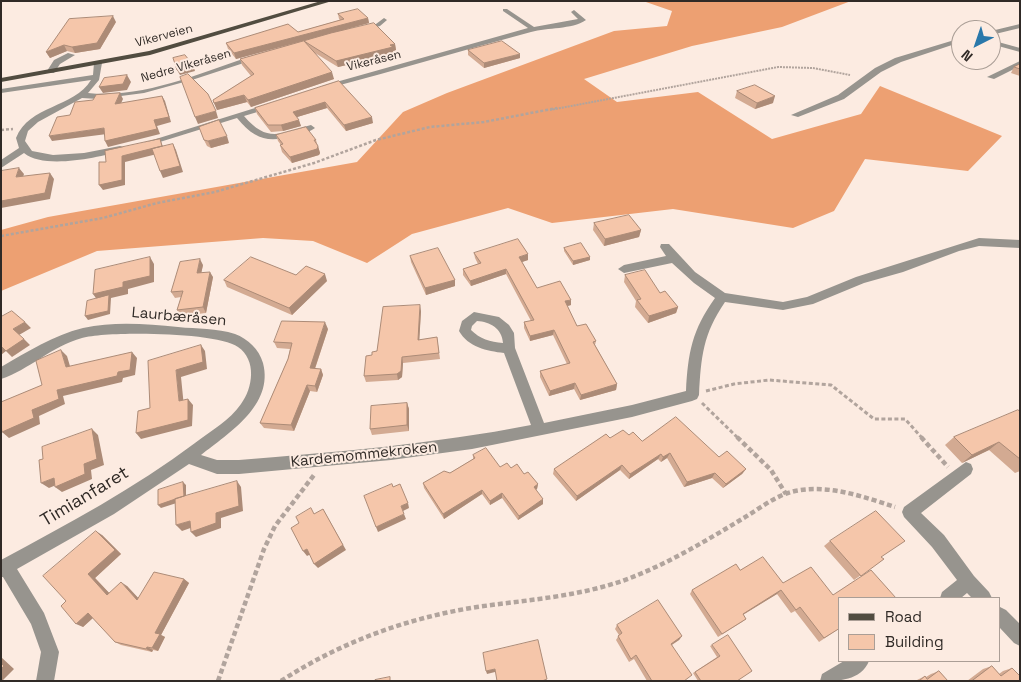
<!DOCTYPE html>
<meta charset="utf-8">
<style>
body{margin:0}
#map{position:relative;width:1021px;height:682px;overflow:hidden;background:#fcebe1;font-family:"Space Grotesk",sans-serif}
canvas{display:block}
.frame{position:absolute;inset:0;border:2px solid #302a26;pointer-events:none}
.legend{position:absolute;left:838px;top:597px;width:162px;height:65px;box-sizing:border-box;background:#fcebe1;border:1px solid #aa9e96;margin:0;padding:6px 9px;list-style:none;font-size:15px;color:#302a26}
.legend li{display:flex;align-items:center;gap:10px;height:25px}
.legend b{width:25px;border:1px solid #aa9e96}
.north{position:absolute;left:951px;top:20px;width:50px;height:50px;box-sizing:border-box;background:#fcebe1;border:1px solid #aa9e96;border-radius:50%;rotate:221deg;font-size:14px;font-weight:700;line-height:20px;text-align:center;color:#302a26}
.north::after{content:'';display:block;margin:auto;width:18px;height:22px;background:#2a78aa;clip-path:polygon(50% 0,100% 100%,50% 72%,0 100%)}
</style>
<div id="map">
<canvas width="1021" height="682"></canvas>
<div class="frame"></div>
<ul class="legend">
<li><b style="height:6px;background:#514c40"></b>Road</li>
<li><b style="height:14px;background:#f5c6aa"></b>Building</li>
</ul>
<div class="north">N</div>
</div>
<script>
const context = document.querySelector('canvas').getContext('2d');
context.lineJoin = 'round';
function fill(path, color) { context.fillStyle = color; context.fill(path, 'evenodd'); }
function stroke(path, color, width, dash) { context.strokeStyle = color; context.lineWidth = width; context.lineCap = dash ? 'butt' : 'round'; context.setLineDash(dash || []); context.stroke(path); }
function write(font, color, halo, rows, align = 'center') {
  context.font = font + ' "Space Grotesk",sans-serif'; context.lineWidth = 4; context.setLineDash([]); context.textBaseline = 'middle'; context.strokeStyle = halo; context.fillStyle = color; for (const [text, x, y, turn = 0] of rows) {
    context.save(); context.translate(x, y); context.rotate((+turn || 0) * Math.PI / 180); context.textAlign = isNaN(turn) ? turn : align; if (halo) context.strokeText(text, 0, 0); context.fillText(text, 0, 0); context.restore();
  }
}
fill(new Path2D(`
 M643 1H851L782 27 692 46 584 79 617 102 698 92 772 139 861 114 880 86 1002 136 968 171 865 159 834 211 793 228 673 209 552 223 508 208 412 234 367 263 313 241 263 238 97 251 1 291V230L48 217 357 162 403 112 447 93 614 31 667 26 672 11Z`), '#eda072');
stroke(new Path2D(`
 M550 110 778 67 813 68 850 75`), '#b1a49d', 2, [2, 1]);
stroke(new Path2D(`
 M1 130 13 129
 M1 236 103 218 157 203 215 192 314 163 376 140 430 127 484 122 557 108`), '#b1a49d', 2.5, [3, 2]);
stroke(new Path2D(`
 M706 391 734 384 769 380 831 385 874 419H905L923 439
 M702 403 739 439`), '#b1a49d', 3, [4, 2.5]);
stroke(new Path2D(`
 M737 437 771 470 786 494
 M921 437 948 467
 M218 681 264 549 275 526 314 475
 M281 681C341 642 407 618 477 607 526 600 575 597 622 581 664 566 704 542 742 519 759 509 776 495 795 491 829 484 864 497 895 507`), '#b1a49d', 4.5, [5, 3]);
fill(new Path2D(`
 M503 9H507L534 27 578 19 571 12 574 10 586 20C571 30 548 27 531 32 464 50 397 70 329 88L322 86 528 28 503 11Z
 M384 18 387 20 380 26 361 31 358 29 376 24Z
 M1020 24V28L991 35V31Z
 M961 38V42L901 62 881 72 844 99 798 117 791 115 838 95 875 68 895 58Z
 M991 40 1020 48V52L991 44Z
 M68 53 75 55 60 64 54 73H48L47 71 54 60Z
 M255 55 262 57 195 79 144 93 98 99 82 98 38 122 28 131 25 141 32 151 53 155 84 153 120 146 123 147V151C98 157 45 170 24 153L1 168V160L19 148 16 138C29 105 74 108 91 80L1 93V89L93 75 94 63 98 61 102 63 99 80 88 93C144 99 202 72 255 55Z
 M1020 61V66L994 79 987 77Z
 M271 103 275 105 274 107 244 116C268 144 281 133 311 125L315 128C310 132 303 133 297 135 269 143 256 141 237 118L147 146 140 144Z
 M979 238 1020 240V248L979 246 959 251 903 272 864 283 813 304 783 310 725 302C703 334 701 357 699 395L697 399 692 401 632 417 472 449 391 460 239 474H217L189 464 114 514 17 569 44 613 59 652 54 681H36L41 652 31 624 3 577H1V560C68 524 135 488 195 443 211 431 230 420 241 404 253 388 257 360 238 347 217 332 108 331 82 338 52 346 29 370 1 379V367C27 352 54 335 83 328 115 321 147 324 178 327 197 329 217 328 235 334 248 339 259 349 263 363 274 405 229 433 201 455L217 460H239C337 452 434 444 531 425L504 353C487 351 468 347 459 331L462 321 474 312 499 317 509 325 514 333 515 348 544 423 632 405 686 391C688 353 692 330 715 298L694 283 672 263 624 273 618 269 624 265 666 256 660 247 661 244H669L695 272 725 293 783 302 807 297 856 277ZM477 321C490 322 502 328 503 343 490 342 480 339 471 330L472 326Z
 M966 462 971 464 973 469 971 474 921 513 944 535 974 576 989 592 992 598H972L967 593 961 598H940L942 592 957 580 932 547 904 517 902 512 904 507Z
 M1000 607 1006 610 1020 624V646L1014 643 1000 628Z
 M844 661H869C861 681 838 681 820 681L822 674Z`), '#97948e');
fill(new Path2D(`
 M321 1H332L150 55 1 82V78L149 51Z`), '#514c40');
fill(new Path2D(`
 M338 14 368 18 369 23 347 29 395 44 396 50 393 51 394 54 338 67 315 53 334 79 251 107 247 102 217 110 213 100 251 76 242 65 240 59 298 42 236 59 228 49 226 43 298 32 340 20 339 19Z
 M116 22 100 49 75 53 67 51 50 58 46 52Z
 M468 50 520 58 484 68 468 55Z
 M1020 64V76L1011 73 1014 67Z
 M339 81 373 123 346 131 327 108 297 117 301 126 283 131 271 132 257 114 255 108Z
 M737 91 773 103 755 109 735 98Z
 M276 135 316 140 320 153 319 155 292 163 282 152 280 145H281L278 141Z
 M204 140 229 143 211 148 207 146Z
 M594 223 641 230 639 237 604 246 593 230Z
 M564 248 590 257V260L573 265 564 251Z
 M474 253 528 260 522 262 537 288 571 305 567 306 577 326 596 341 595 345 617 384 616 390 580 400 574 389 549 396 540 377V371L567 364 553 335 530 341 524 328V322L531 321 506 274 471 286 463 275V269L478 264 475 258Z
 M410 256 455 280V286L426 295 411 262Z
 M203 265 201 273 213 277 206 313 181 316 177 310 181 297 175 298 171 292Z
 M296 275 327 281 292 315 227 287 224 280Z
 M625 275 660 293 678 307 676 313 648 323 635 307 636 301 624 282Z
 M421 311 419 340 437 337 440 359 403 363 402 377 398 380 366 382 364 376 372 355Z
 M328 329 315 369H321L323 375 317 392 310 391 294 431 264 428 260 423 288 359 290 349 277 348 274 342Z
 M407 403 409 409V431L372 435 370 429Z
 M1020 411V471L1015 473 989 450 962 463 945 445 954 437Z
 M610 438 642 441 719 457 746 469 742 474 723 488 712 478 684 487 667 458 661 462 658 459 629 479 620 470 576 501 553 474 554 469Z
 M473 455 500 467 511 468 524 474 538 484 537 489 536 490 543 504 518 520 502 498 490 505 482 494 444 519 424 488 423 483 450 473 473 459Z
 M102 535 121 554 95 578 109 593 127 586 138 598 184 579 189 583 161 635 165 637 158 651 153 650 152 652 121 645 115 642 93 618 83 627 66 601Z
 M830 541 884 559 854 580 824 546Z
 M740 570 783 583 833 595 840 598V628L819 642 795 611 791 613 777 594 743 615 746 619 742 622 718 637 690 594 692 590Z
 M617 625 682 636 679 640 672 645 685 681H647L634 659 629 662 616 640 619 635 615 629Z
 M712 645 737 681H698L693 673 717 657 710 646Z
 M992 666 999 674 1003 671 1012 668 1020 681H967L983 669Z
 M939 671 948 681H915L925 676 926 677 931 674Z`), '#d3aa92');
fill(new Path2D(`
 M113 16 116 22 100 49 75 53 72 47Z
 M368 18 369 23 236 59 234 53Z
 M395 44 396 50 393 51 394 54 338 67 336 61Z
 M64 45 67 51 50 58 46 52Z
 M520 54V58L484 68V63Z
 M193 65 195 71 180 75 177 70Z
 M332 72 334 79 251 107 248 100Z
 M127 75 131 82 127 90 103 93 99 87Z
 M120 93 123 99 118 110 115 104Z
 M244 95 247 102 217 110 214 103Z
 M162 96 165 101 171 122 157 126 160 134 108 147 105 141 154 120Z
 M775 96 773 103 755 109 757 103Z
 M325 102 327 108 294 118 293 112Z
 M216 111 218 118 198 124 195 117Z
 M372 117 373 123 346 131 344 125Z
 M299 120 301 126 283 131 281 125Z
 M104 128 107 134 52 141 49 136Z
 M227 136 229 143 211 148 208 141Z
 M160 139 165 152 125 162V185L103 190 99 185 122 156Z
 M173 144 176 150 183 172 163 178 160 171Z
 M318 146 320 153 319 155 292 163 290 157Z
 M19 168 24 174 21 183 16 177Z
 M50 173 54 179 50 199 1 208V201Z
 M641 230 639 237 604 246 605 239Z
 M528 254V260L519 263V257Z
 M150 257 154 264V282L128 289V294L111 298 110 314 88 320 85 316 98 301 93 294 123 282Z
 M590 257V260L573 265V261Z
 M200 259 203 265 200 279 197 273Z
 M506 269V274L471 286 470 281Z
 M210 272 213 277 206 313 203 307Z
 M325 274 327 281 292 315 289 308Z
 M455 280V286L426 295 425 288Z
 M571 300V305L564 307 565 301Z
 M420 305 421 311 419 346 418 340Z
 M678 307 676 313 648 323 649 316Z
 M25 322 31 328 19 335 13 329Z
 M325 322 328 329 313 374 310 368Z
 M554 330 553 335 530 341V336Z
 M24 339 30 345 12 357 6 351 1 355V346Z
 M201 345 205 351 207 369 181 377 184 407 179 401 176 370Z
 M61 350 67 356 72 373 66 367Z
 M132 352 137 358 135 375 123 378 122 382 63 396 65 404 39 416 40 424 9 438 2 432 57 390 118 372Z
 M402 357 403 363 402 377 398 380 397 374Z
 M321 369 323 375 317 392 315 386Z
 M575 383 574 389 549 396 550 391Z
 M617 384 616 390 580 400 581 395Z
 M307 385 310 391 294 431 291 425Z
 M188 399 193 405 192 426 141 439 136 433Z
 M407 403 409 409V431L407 425Z
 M92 429 98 435 104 465 91 470 92 479 62 492 55 487 84 464Z
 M999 442 989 450 962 463 972 455Z
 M670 453 667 458 661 462 663 457Z
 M661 454 658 459 629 479 630 474Z
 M622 465 620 470 576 501 577 496Z
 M746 469 742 474 723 488 726 484Z
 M715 473 712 478 684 487 687 482Z
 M54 478 61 483 49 488 41 483Z
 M237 481 241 487 243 511 221 518V528L196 537 191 532 216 513Z
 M183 482 186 485V500L161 508 158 505Z
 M538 484 537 489 533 491 534 487Z
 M482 490V494L444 519 443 514Z
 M502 493V498L490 505V501Z
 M543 499V504L518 520 519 516Z
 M408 503 409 508 403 511 401 506Z
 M323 509 346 550 318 568 314 564Z
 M404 514 406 519 378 532 376 527Z
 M190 521 196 526 182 531 176 525Z
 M96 531 102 535 121 554 95 578 114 598 107 595 88 574Z
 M307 549 311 554 307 556 303 551Z
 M184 579 189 583 161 635 165 637 158 651 152 648 155 633Z
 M121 582 127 586 143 603 137 600Z
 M781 590 777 594 739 617 743 614Z
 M88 613 95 616 83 627 76 624Z
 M682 636 679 640 668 647 671 644Z
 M147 647 153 650 152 652 146 649Z
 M1 657 14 669 2 681H1Z
 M495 669V672L487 674 486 671Z`), '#ac8b77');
const building = new Path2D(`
 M358 9 368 18 234 53 226 43 288 24 298 32 344 19 338 14Z
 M113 16 97 43 72 47 64 45 46 52 69 19Z
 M374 23 395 44 390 45 393 47 336 61 304 41 332 72 248 100 244 95 214 103 213 100 254 74 240 59 331 33Z
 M502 41 520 54 484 63 468 50Z
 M185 55 193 65 177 70 173 58Z
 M1020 64V69L1014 67Z
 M188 74 208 94 216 111 195 117 180 77Z
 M127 75 123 84 99 87 104 78Z
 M339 81 372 117 344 125 325 102 293 112 299 120 281 125H268L255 108Z
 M755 85 775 96 757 103 737 91Z
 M120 93 115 104 162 96 169 117 154 120 157 129 105 141 104 128 49 136 57 117 70 115 75 102 93 100 96 95Z
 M219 120 227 136 208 141 204 140 199 127Z
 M306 127 316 140H314L318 146 317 149 290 157 280 145 283 144 276 135Z
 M160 139 162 146 122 156V180L99 185V162H106L105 151Z
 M173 144 180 166 160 171 152 149Z
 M19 168 16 177 50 173 45 193 1 201V171Z
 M629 215 641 230 605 239 594 223Z
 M518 239 528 254 519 257 537 288 560 281 571 300 565 301 577 326 586 324 596 341 593 342 617 384 581 395 575 383 550 391 540 371 570 363 554 330 530 336 524 322 534 320 506 269 470 281 463 269 481 263 474 253Z
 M581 243 590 257 573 261 564 248Z
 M438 248 455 280 425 288 410 256Z
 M150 257V276L123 282V287L93 294 95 270Z
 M251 257 296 275 306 266 325 274 289 308 224 280Z
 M200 259 197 273 210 272 203 307 177 310 183 291 171 292 180 262Z
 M645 270 660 293 665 291 678 307 649 316 637 300 641 299 625 275Z
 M109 295 108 311 85 316 87 301Z
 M420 305 418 340 437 337 439 353 402 357 401 371 397 374 364 376 366 356 372 355V352L377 351 383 307Z
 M12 311 25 322 13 329 24 339 6 351 1 346V317Z
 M282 321 325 322 310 368 321 369 315 386 307 385 291 425 260 423 288 359 292 343 274 342Z
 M201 345 203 362 176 370 179 401 188 399V420L136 433 138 411 150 408 148 361Z
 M61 350 66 367 132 352 130 370 118 372 117 376 57 390 59 399 32 410 34 418 2 432 1 426V402L42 385 36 361Z
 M407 403V425L370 429 371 406Z
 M1018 410 1020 411V459L999 442 972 455 954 437Z
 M676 417 719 457 727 451 746 469 726 484 715 473 687 482 670 453 663 457 661 454 630 474 622 465 577 496 554 469 606 434 610 438 623 430 629 435 633 432 642 441Z
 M92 429 97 459 84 464 85 474 55 487 54 478 41 483 39 460 43 459 42 447Z
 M486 448 500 467 507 463 511 468 517 464 524 474 528 472 538 484 534 487 543 499 519 516 502 493 490 501 482 490 443 514 423 483 444 471 450 473 475 458 473 455Z
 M237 481 239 506 216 513V523L191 532 190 521 176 525 175 499Z
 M183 482 184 496 158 505V490Z
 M392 484 393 487 400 484 408 503 401 506 404 514 376 527 364 496Z
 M311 508 314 514 323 509 343 545 314 564 307 549 303 551 291 528 299 523 296 517Z
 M876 511 905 541 881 557 884 559 861 576 830 541Z
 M96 531 115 550 88 574 107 595 121 582 137 600 154 572 184 579 155 633 160 634 152 648 147 647 146 649 115 642 88 613 76 624 61 606 66 601 43 576Z
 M763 557 783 583 811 567 833 595 871 570 896 598H840V628L824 638 800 607 796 610 781 590 743 614 746 619 722 634 692 590 736 564 740 570Z
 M658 600 682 636 671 644 692 675 684 681H652L636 655 631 659 618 636 622 633 617 625Z
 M728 635 752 671 737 681H701L695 672 720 656 712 645Z
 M538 640 547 679 542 681H497L495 669 486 671 483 653Z
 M1 663 4 666 1 669Z
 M992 666 1001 676 1012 668 1020 676V681H972Z
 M939 671 948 681H919L925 676 927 679Z
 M390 677V681H375V680Z`);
fill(building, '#f5c6aa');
stroke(building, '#ac8b77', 1);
write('12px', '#302a26', '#fcebe1', [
 ["Vikerveien",164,36,-15],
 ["Vikeråsen",374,61,-14],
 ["Nedre Vikeråsen",186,66,-16]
]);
write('15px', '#302a26', '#fcebe1', [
 ["Laurbæråsen",179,317,5],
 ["Kardemommekroken",364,455,-6]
]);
write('18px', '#302a26', '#fcebe1', [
 ["Timianfaret",85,497,-31]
]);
</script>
